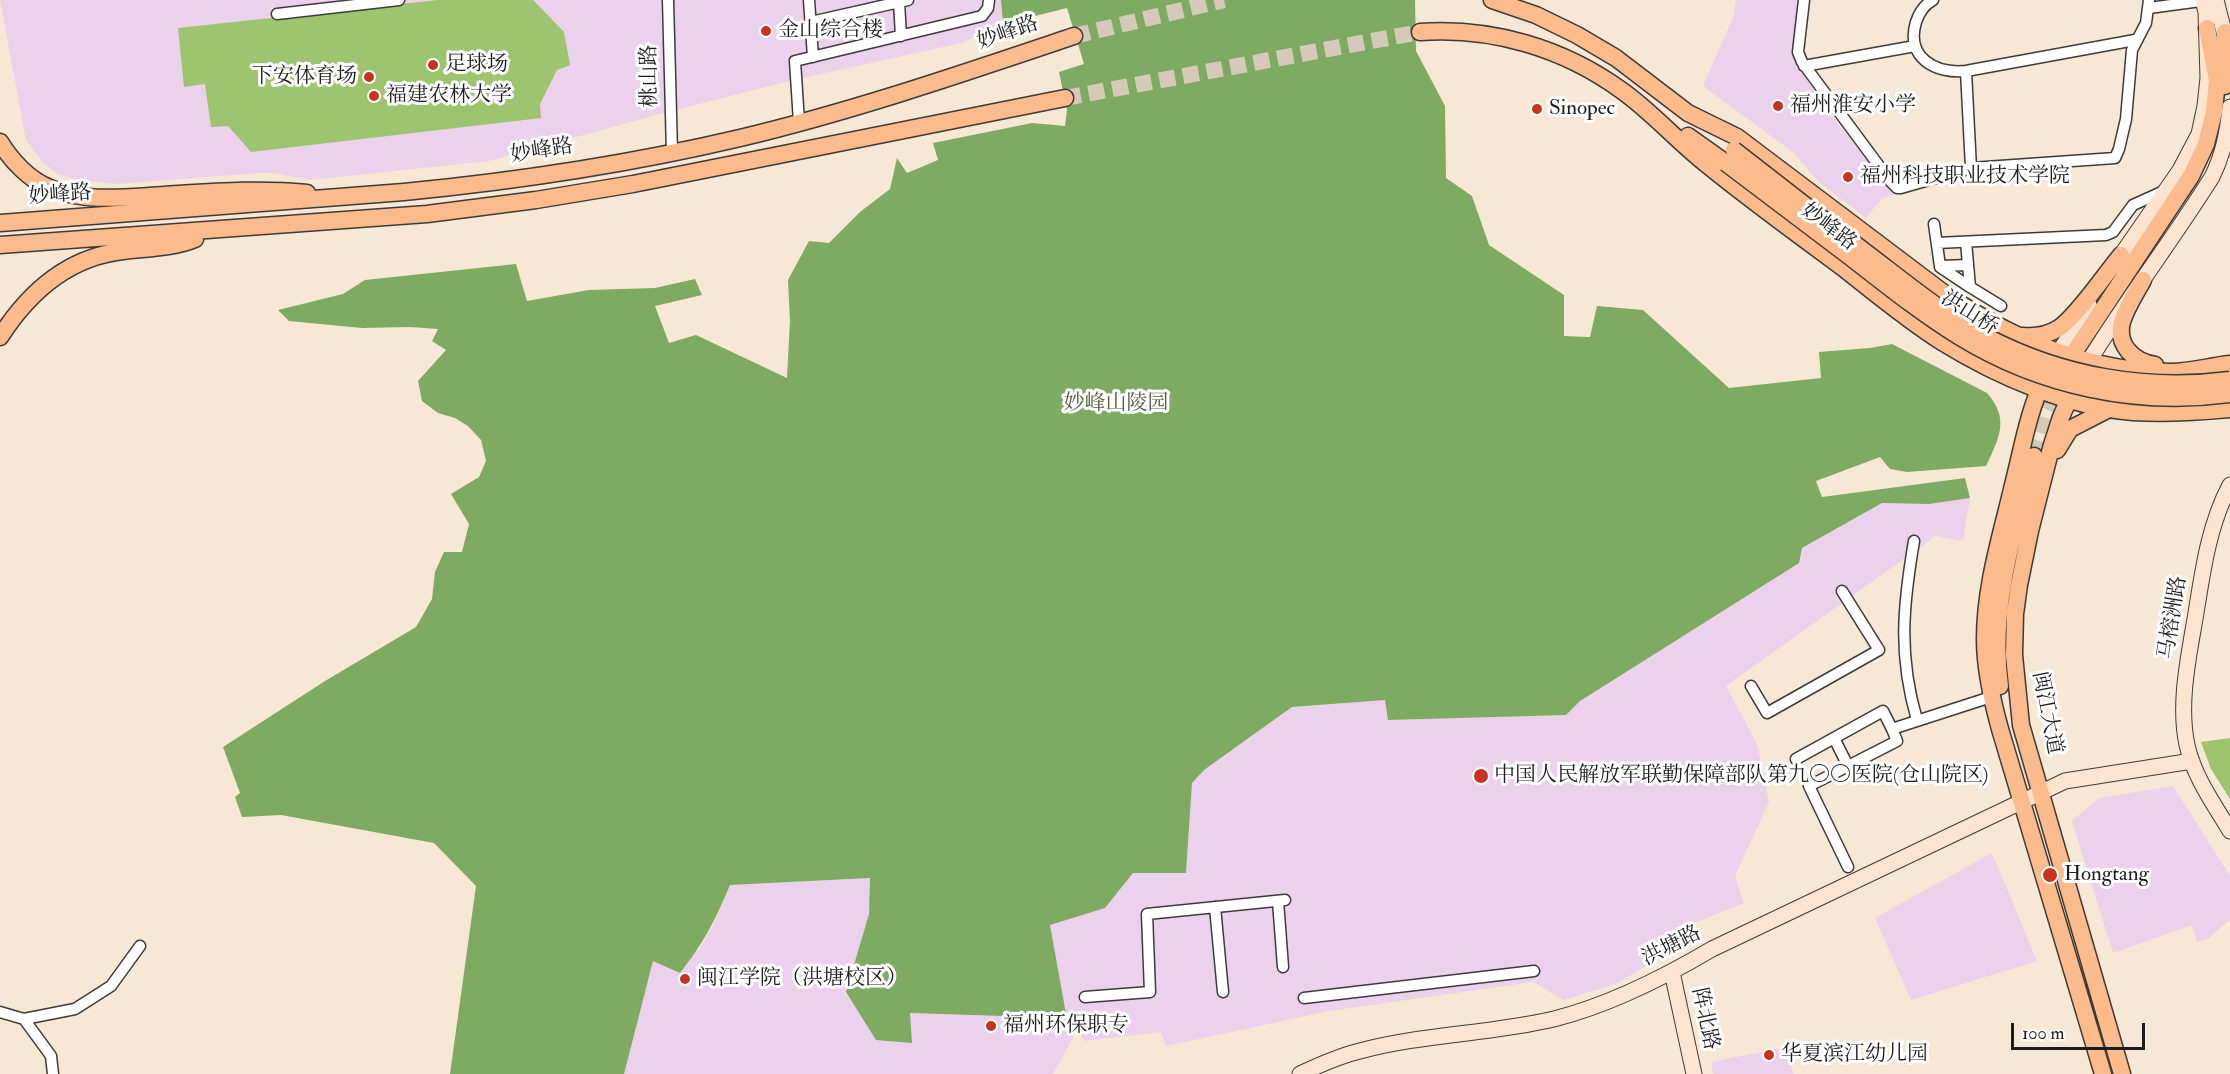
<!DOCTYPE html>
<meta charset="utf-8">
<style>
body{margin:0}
#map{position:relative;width:2230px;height:1074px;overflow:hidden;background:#f6e8d4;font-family:"IM FELL Double Pica",serif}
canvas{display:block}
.scale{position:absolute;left:2011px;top:1023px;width:134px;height:27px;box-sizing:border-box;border:3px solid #1c1c1c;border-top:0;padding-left:8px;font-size:18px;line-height:21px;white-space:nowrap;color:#1c1c1c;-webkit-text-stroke:4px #fff;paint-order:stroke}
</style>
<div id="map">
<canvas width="2230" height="1074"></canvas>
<div class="scale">100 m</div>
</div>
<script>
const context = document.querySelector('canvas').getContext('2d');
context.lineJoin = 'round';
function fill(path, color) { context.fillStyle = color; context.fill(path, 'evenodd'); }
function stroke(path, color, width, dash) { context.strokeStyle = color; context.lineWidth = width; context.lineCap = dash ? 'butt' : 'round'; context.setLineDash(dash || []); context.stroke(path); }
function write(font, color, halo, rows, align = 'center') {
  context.font = font + ' "IM FELL Double Pica","Noto Serif SC",serif'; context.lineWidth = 6; context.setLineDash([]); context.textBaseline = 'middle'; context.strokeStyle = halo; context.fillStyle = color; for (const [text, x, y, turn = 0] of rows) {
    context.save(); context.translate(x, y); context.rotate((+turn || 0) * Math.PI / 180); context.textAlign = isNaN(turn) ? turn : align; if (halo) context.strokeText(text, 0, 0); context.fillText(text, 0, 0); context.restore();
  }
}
fill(new Path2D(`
 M0 0H1001L1003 24 961 43 789 81 671 111 489 161 310 180 273 173H259L116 184 73 179 58 174 44 164 26 140Z
 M1736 0H1800L1794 61 1840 127 1896 194 1882 198 1866 218 1819 182 1794 153 1703 86 1734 15Z
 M1970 498 1963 541 1936 536 1726 686 1757 744 1769 802 1735 876 1744 903 1684 927 1670 953 1615 984 1564 1000 1533 982 1329 1011 1166 1046 1161 1032 1085 1041 1067 1016 1074 1036 1053 1074H624L653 961 699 950 715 921 730 885 871 878 869 914 863 942 910 1013 1033 1017 1065 1014 1049 925 1105 908 1133 873H1186L1192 783 1204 770 1292 707 1385 700 1388 720 1566 715 1580 701 1802 548 1882 503 1929 504Z
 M2173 786 2230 876V919L2208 939 2197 942 2192 925 2113 953 2072 821 2099 798Z
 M1992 853 2037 961 1911 1000 1875 918Z
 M1787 1047 1793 1074H1713L1711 1062Z`), '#ebd1eb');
fill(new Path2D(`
 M438 0H533L564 32 570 65 557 70 540 104 541 118 251 152 228 126 211 127 205 84 184 87 178 28Z
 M2230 738V799L2211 769 2201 742Z`), '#9dc46f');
fill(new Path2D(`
 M1001 0H1415L1416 51 1445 106 1446 178 1472 196 1489 245 1564 295V336L1590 337 1597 306 1643 310 1729 388 1821 378 1819 352 1870 348 1892 344 1987 393C2010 419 1999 438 1986 466L1907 472 1890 469 1880 457 1816 481 1822 497 1965 478 1970 498 1929 504 1882 503 1802 548 1799 563 1580 701 1566 715 1388 720 1385 700 1292 707 1204 770 1192 783 1186 873H1133L1105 908 1050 925 1066 1014 1033 1017 910 1013 912 1043 876 1040 846 992 869 914 870 878 730 885C716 919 703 944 680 973L653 961 624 1074H450L476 886 434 843 281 815 242 817 235 797 240 793 223 747 325 681 416 627 432 599 435 572 444 552H462L469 524 451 494 479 477 486 461 481 440 468 426 455 418 438 413 422 401 418 381 446 350 432 341 438 329 410 327 362 328 289 321 278 310 343 294 365 280 516 264 527 301 589 290 655 288 695 279 702 295 655 306 669 343 696 335 787 378 790 321 788 280 809 241 829 243 860 212 890 189 897 158 907 173 938 160 933 143 1032 123 1065 126 1067 110 1059 72 1084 64 1067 8 1003 24Z`), '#7eaa62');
stroke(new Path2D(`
 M1074 36 1224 0
 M1065 98 1420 32
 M2034 456 2047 413 2061 384`), '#d5c9b8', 16, [16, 8]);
const street = new Path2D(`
 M668 0 672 152
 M809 0 813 57
 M1804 0 1798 52 1802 62 1891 182 1897 188H1901L1971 168 2115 158 2119 149 2126 119 2132 50 2146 23 2149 0
 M1933 0C1924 5 1919 13 1916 22 1905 58 1936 74 1966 71L2135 40
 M2149 8 2208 0
 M277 14 399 0
 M811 22 908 0
 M901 36 899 2 901 0
 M1804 66 1915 46
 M1966 71 1971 168
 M799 122 795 61 982 16 988 8 989 0
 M1934 224 1940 266 1968 265
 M1966 242 1970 287 2001 306
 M1937 243 2106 235 2113 232 2133 205 2164 191
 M1940 267 1970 287
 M1914 541C1903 606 1898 655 1917 720
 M1751 686 1767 713 1879 650 1842 591
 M1834 738 1848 766
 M1796 759 1883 711 1892 729
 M1848 867 1809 786 1897 741 1892 729 1991 697
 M1278 901 1283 967
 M1215 907 1223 992
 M1085 997 1150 992 1147 914 1285 900
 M1304 998 1534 971
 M0 1012 24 1019 75 1009 111 986 140 946
 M24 1019 51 1056 53 1074`);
const secondary = new Path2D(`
 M2216 0 2227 44
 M2115 264 2180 170 2199 134 2205 106 2208 78 2206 12 2203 0
 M2059 352 2089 305
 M2089 361C2128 298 2173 239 2212 177 2223 155 2228 131 2230 107
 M2230 485C2209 525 2203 569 2196 613 2189 655 2178 703 2187 745 2194 777 2214 804 2230 831
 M1672 972 1694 1074
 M1300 1074C1319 1065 1339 1056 1360 1051 1423 1034 1490 1034 1554 1019 1609 1005 1663 978 1712 949L2065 781 2192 761`);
const primary = new Path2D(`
 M1492 0 1536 15 1577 35 1616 58 1688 113 1737 137 1945 294C2012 339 2089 372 2171 372 2191 372 2210 366 2230 364
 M1420 32C1492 27 1563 48 1621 90 1651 111 1676 140 1705 163 1749 199 1796 233 1842 267 1875 293 1907 320 1942 342 1997 376 2068 407 2133 412 2165 414 2198 412 2230 409
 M2225 86 2226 66 2225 32
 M1688 136 1726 163
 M0 142C11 160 29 180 50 188 86 203 127 197 164 195 212 192 259 188 307 193
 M0 223 404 192C517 181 630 164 740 138 853 111 964 73 1074 36
 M0 245 427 214 536 200 633 184 1065 98
 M2143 280C2136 293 2126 308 2122 322 2116 345 2134 362 2155 365
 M2023 336C2035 337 2048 335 2059 328 2077 316 2106 273 2121 255
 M0 337C29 292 68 257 123 251 146 248 174 248 195 239
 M2077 348 2191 176 2206 144 2214 112 2217 80 2207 28
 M2044 379C2028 412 2022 450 2013 485 2001 536 1985 586 1985 639 1985 670 1992 700 2000 729L2103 1074
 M2073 390 2061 417 2051 448 2030 531 2019 585 2015 614 2014 655 2021 725 2122 1074
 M2057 450 2070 429 2109 409
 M2000 686C1989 608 2014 530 2034 456`);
stroke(street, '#3d3b38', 13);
stroke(secondary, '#3d3b38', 17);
stroke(primary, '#3d3b38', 19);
stroke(street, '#fff', 10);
stroke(secondary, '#fde4d1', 15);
stroke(primary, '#fbbb8c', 16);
const primaryBridge = new Path2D(`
 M1734 150C1776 183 1818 215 1860 248 1900 278 1942 314 1987 337 2062 376 2146 391 2230 380
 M1726 163C1767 194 1808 225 1849 256 1885 284 1921 313 1960 337 2040 386 2136 407 2230 394`);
stroke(primaryBridge, '#3d3b38', 19, []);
stroke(primaryBridge, '#fbbb8c', 16);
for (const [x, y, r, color] of [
 [766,31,6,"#c8321e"],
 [433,65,6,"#c8321e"],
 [369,77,6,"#c8321e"],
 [374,96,6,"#c8321e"],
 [1778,106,6,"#c8321e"],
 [1537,109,6,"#c8321e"],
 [1848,177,6,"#c8321e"],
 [1481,776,8,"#c8321e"],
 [2050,875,8,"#c8321e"],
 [685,979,6,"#c8321e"],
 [991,1026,6,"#c8321e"],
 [1769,1055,6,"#c8321e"]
]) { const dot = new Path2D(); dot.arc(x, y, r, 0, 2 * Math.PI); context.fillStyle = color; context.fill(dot); stroke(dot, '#fff', 2); }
write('21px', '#1c1c1c', '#fff', [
 ["金山综合楼",778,31],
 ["足球场",445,65],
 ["下安体育场",357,77,"right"],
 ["福建农林大学",386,96],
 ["福州淮安小学",1790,106],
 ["Sinopec",1549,109],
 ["福州科技职业技术学院",1860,177],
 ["中国人民解放军联勤保障部队第九〇〇医院(仓山院区)",1494,776],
 ["Hongtang",2064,875],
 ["闽江学院（洪塘校区）",697,979],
 ["福州环保职专",1003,1026],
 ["华夏滨江幼儿园",1781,1055]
], 'left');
write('21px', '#1c1c1c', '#fff', [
 ["妙峰路",1008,34,-19],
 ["桃山路",651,76,-91],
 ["妙峰路",542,152,-9],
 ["妙峰路",60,196,-4],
 ["妙峰路",1828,228,37],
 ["洪山桥",1969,314,32],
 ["马榕洲路",2174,618,-81],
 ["闽江大道",2046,713,79],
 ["洪塘路",1672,947,-27],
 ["阵北路",1704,1019,78]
]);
write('21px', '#505f3d', '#fff', [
 ["妙峰山陵园",1116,404]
]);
</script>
